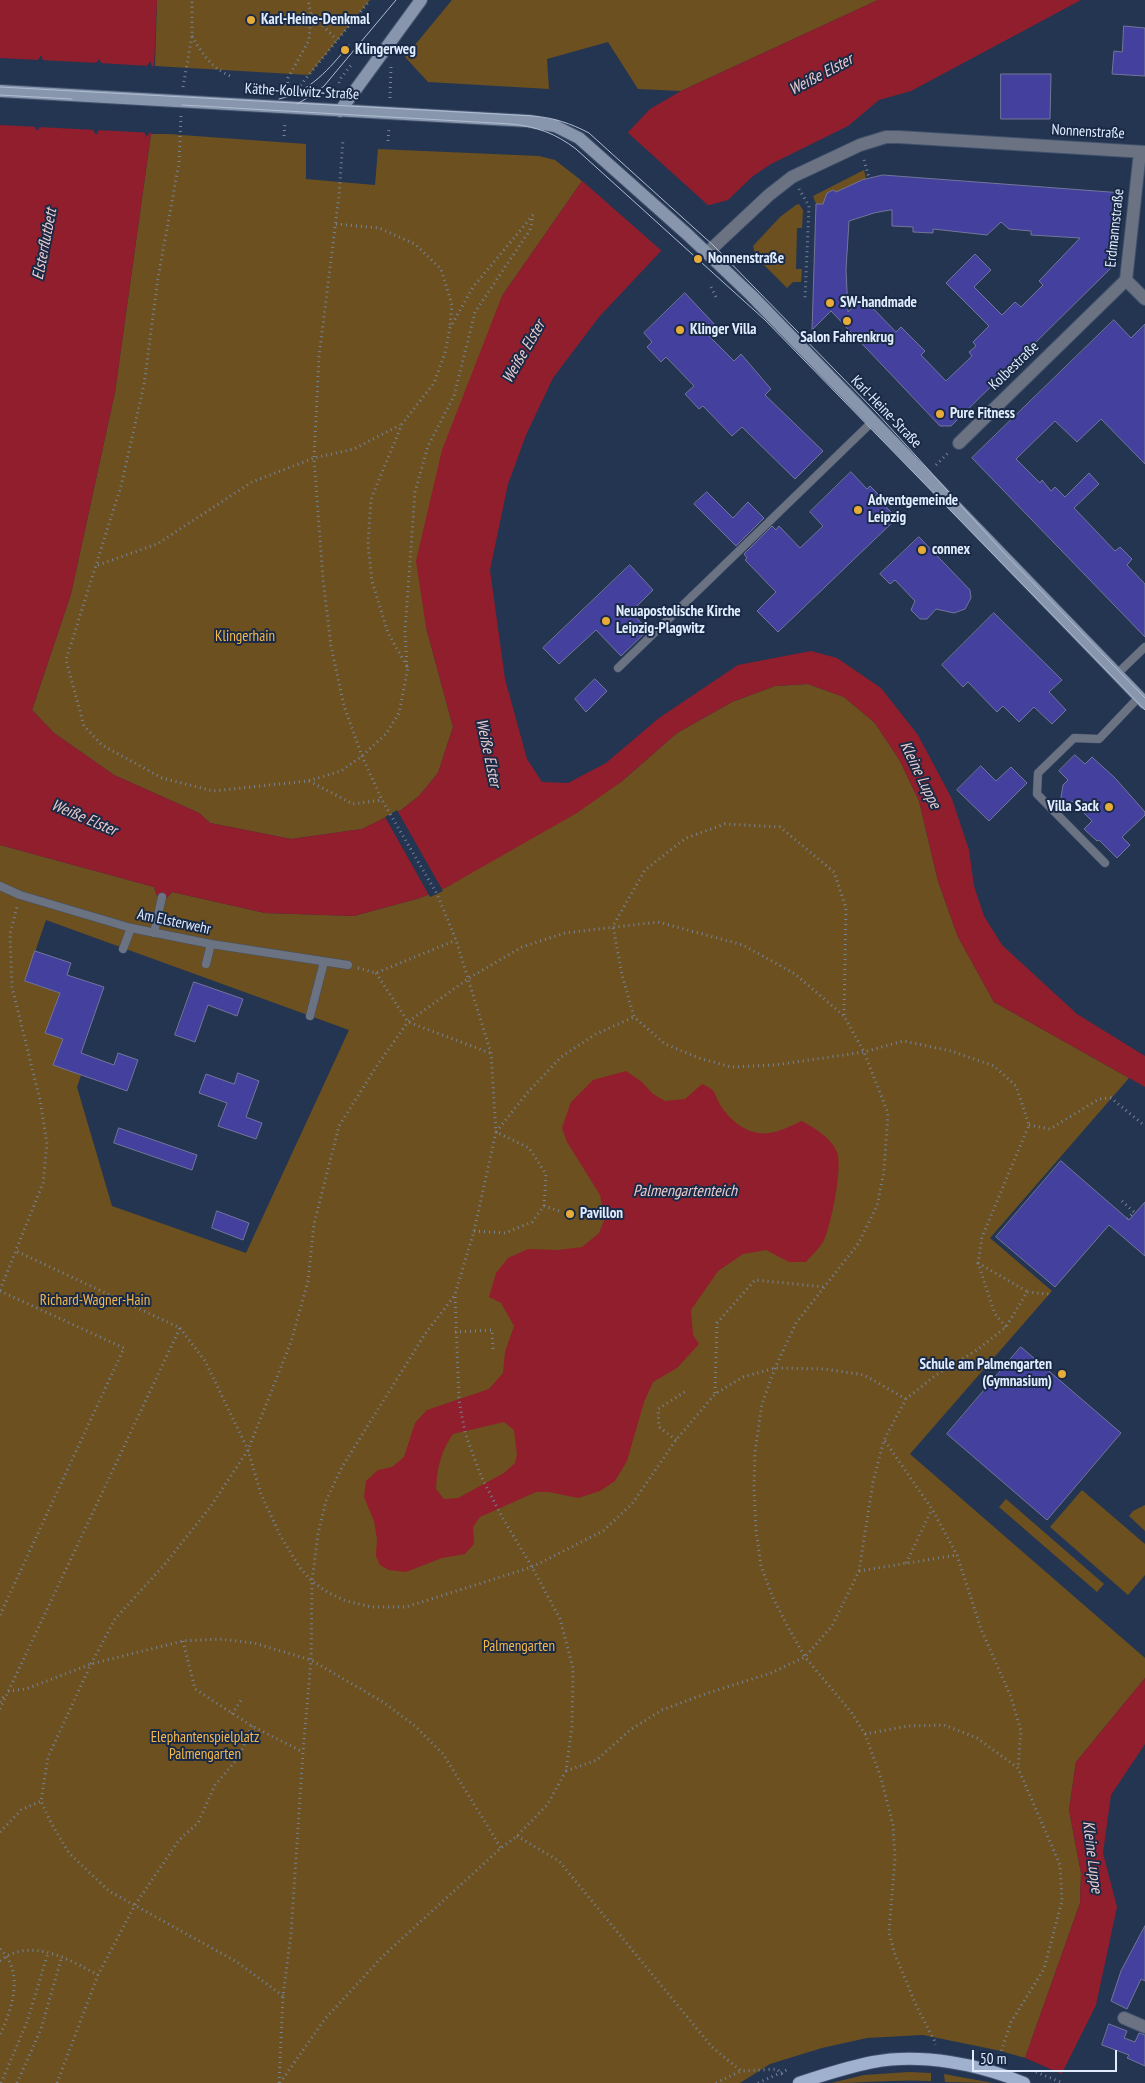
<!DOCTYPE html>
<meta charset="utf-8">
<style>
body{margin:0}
#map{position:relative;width:1145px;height:2083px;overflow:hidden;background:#243551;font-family:"PT Sans Narrow",sans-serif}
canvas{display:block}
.scale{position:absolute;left:972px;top:2050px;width:145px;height:22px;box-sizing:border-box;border:2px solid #e1edff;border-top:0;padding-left:6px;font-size:15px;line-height:18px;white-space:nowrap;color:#e1edff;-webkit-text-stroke:4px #1a2a46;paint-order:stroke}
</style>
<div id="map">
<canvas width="1145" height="2083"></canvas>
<div class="scale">50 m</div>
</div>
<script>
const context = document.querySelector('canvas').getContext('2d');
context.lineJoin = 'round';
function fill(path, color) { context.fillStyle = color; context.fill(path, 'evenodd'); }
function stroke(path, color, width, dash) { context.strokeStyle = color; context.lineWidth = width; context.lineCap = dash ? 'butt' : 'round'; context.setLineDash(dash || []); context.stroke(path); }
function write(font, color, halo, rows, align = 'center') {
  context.font = font + ' "PT Sans Narrow",sans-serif'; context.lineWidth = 4; context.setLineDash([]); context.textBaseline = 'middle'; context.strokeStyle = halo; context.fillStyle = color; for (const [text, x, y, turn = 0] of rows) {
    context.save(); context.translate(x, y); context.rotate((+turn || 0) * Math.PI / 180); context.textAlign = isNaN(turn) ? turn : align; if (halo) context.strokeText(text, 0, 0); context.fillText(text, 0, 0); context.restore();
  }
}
fill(new Path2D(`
 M157 0H370L309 75 155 66Z
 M452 0H878L681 91 638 89 608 42 547 59 549 89 428 82 405 57Z
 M151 134H168L306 144V179L375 185 378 149 539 156 555 160 582 181 502 296 426 627 453 727 438 773 419 796 401 810 362 829 291 839 210 823 199 813 114 775 54 733 32 710 71 594 115 392Z
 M864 170 866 179 864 181 836 192 833 190 827 193 826 204H816L813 196Z
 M799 204 803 210 802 228H797L796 269H802L801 282H793L787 288 756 257 753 246 780 217 796 205Z
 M808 684 844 697 875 723 900 761 919 801 938 881 958 937 994 1002 1129 1078 990 1238 1052 1291 910 1454 1145 1658V1678L1076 1762 1069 1810 1081 1873 1080 1903 1025 2058 1001 2051 923 2035 867 2038 822 2048 770 2064 740 2083H0V845L154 887 157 896 167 898 172 892 265 913 354 916 420 898 447 887 621 782 677 733 732 702 775 686ZM46 920 349 1030 246 1253 112 1206 77 1087 81 1075 54 1065 63 1039 46 1033 55 1006 72 1012 76 999 25 981Z
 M1082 1490 1145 1544V1575L1128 1595 1050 1527Z
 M1006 1499 1104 1584 1097 1592 999 1507Z
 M1145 1505V1531L1129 1516 1133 1511Z
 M909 2072 931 2073V2081C897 2079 864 2083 831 2083L864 2075Z
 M944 2074 993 2083 945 2082Z`), '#6c501f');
fill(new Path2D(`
 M0 0H157L151 134 115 392 71 594 32 710 54 733 114 775 199 813 210 823 291 839 362 829 401 810 419 796 438 773 453 727 426 627 416 561 442 450 502 296 582 181 650 109 681 91 878 0H1081L911 91 879 100 848 126 771 164 753 176 728 200 706 206 692 218 599 317 553 378 526 435 508 484 490 570 505 679 527 759 542 782 568 783 606 763 659 718 738 665 811 651 837 658 881 688 918 735 952 799 969 850 974 886 984 916 1002 945 1077 1014 1145 1056V1087L994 1002 958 937 938 881 919 801 900 761 875 723 844 697 808 684 775 686 732 702 677 733 621 782 577 813 447 887 420 898 354 916 265 913 172 892 167 898 157 896 154 887 0 845ZM41 55 43 60 40 127 37 131 35 127 38 60ZM99 59 102 64 99 130 96 135 93 130 96 63ZM150 61 152 66 149 133 147 137 144 132 147 66Z
 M626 1071 642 1082 653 1094 665 1101 685 1099 702 1084C718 1091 713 1093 721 1106 731 1122 750 1136 769 1133 780 1132 792 1125 802 1121 815 1129 831 1137 837 1152 843 1167 831 1225 824 1240 820 1248 812 1255 806 1262H789L766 1250 743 1254 718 1271 691 1310 693 1335 699 1344 677 1368 653 1382 644 1402 627 1461 615 1481 600 1491 578 1498 549 1492H536L480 1517 473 1527 474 1544 465 1554 442 1558 406 1572 389 1570 380 1565 376 1556 377 1539 374 1521 364 1497 366 1481 378 1470 392 1467 404 1457 415 1423 427 1410 489 1389 503 1373 505 1352 514 1326 501 1303 489 1297 496 1273 508 1258 528 1249 558 1250 582 1247 599 1233 605 1218 600 1195 567 1142 562 1128 571 1102 593 1080ZM504 1422 514 1430 517 1455 515 1463 504 1473 458 1498 444 1499 436 1489C437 1468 441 1451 453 1434Z
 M1145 1678V1744L1111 1795 1103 1853 1117 1907 1096 2005 1057 2083 1025 2058 1080 1903 1081 1873 1069 1810 1076 1762Z`), '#901e2c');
fill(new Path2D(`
 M0 58 99 63 96 130 99 63 150 66 147 132 150 66 157 67 154 133 0 125Z
 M626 131 710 207 693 220 663 252 580 179Z
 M397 810 443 891 437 894 430 897 385 817Z
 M1023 2057 1064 2075 1060 2083H1011Z`), '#243551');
const building = new Path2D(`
 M1124 26 1145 28V76L1112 74 1114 51 1122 52Z
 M1001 74H1051L1050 119H1001Z
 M883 175 1123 193 1116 263 951 426H940L831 311 812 330 816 204H823L827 193 833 190 836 192 862 180ZM892 210V226L913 227V232L933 233V229L987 235 1001 222 1009 229 1031 231V235L1080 238 1039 281 1043 285 1021 307 1015 302 1002 315 974 287 991 270 975 254 946 283 989 326 973 342 976 346 969 352 972 356 946 381 921 355 925 351 901 327 896 332 863 298 848 312 846 270 849 221 874 213Z
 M685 293 717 327 708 335 734 361 741 354 771 389 765 395 823 451 795 479 742 427 732 436 703 406 699 409 685 394 694 386 666 357 661 362 647 347 652 342 644 333Z
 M1114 320 1131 338 1145 324V464L1101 419 1077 442 1055 421 1016 459 1040 483 1042 480 1051 491 1055 487 1065 497 1089 473 1099 484 1074 508 1115 551 1120 547 1132 559 1127 565 1145 584V637L972 458Z
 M851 472 867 489 870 486 883 499 880 501 897 518 778 632 757 611 776 592 745 560 747 558 744 554 772 526 776 530 779 526 800 548 823 526 810 512Z
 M707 492 733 518 748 502 764 518 736 546 694 504Z
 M919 537 970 590 971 598 965 609 954 613 936 609 927 619H920L911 610 915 601 895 580 890 584 880 574Z
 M630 565 653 590 631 612 648 630 621 656 596 630 559 664 543 648Z
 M994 613 1062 680 1049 692 1066 710 1052 724 1034 707 1019 722 1003 706 997 712 968 682 963 687 942 665Z
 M595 679 607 691 586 712 575 699Z
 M1075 755 1085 764 1092 757 1115 778 1145 812V815L1122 837 1130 845 1117 858 1099 840 1097 841 1084 829 1092 821 1072 801 1060 804 1063 785 1068 780 1059 771Z
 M981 766 996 781 1011 767 1027 783 989 821 957 790Z
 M35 951 71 963 67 975 104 987 81 1053 114 1065 118 1053 138 1060 127 1091 53 1065 63 1039 45 1033 60 993 25 981Z
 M194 982 243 999 237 1016 208 1005 195 1042 175 1035Z
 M238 1073 259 1081 246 1117 262 1123 256 1139 218 1126 227 1103 199 1093 206 1074 234 1084Z
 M119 1128 197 1155 192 1170 114 1143Z
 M1061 1161 1129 1220 1145 1202V1256L1109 1225 1055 1287 996 1237Z
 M217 1211 249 1223 243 1240 212 1228Z
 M1021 1347 1121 1433 1047 1520 947 1434Z
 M1145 1926V1981L1141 1979 1127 2009 1111 2001 1121 1971Z
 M1109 2024 1127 2031 1124 2038 1135 2042 1139 2033 1145 2035V2066L1127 2058 1129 2055 1102 2045Z`);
fill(building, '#43409e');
stroke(building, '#727699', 1);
const lane = new Path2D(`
 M618 668 873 421
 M1117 674 1145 647
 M1105 863 1037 794 1038 773 1074 738 1099 739 1139 697
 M0 886 20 895 131 928 211 944 348 965
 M154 933 162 897
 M123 949 131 928
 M206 964 211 944
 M310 1016 324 962`);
const street = new Path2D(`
 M707 253 769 195 792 177 860 145 886 137H899L1145 152
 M1126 280 1140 152
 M1126 280 1145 299
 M959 443 1126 280
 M1124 2018 1145 2027`);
const secondary = new Path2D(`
 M0 91 528 121 555 126 579 138 688 235 751 295 1145 703
 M340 111 421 0`);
const primary = new Path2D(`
 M799 2083C823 2075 848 2067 873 2062 921 2053 979 2064 1024 2083`);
stroke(lane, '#42526d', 9);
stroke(street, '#42526d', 14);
stroke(secondary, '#42526d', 14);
stroke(primary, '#42526d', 14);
stroke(new Path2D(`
 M312 15 337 40
 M192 36C202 54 212 68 230 76
 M339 83 341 78 352 64
 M183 87 192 36V0
 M287 93 288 78 309 40 311 14 308 0
 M294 93 370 0
 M390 98 391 67
 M181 116 179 163 158 278 144 385 121 486 66 660 84 726 102 745 162 778 213 791 308 781 341 771 362 756 386 734 399 713 408 668 388 633 372 581 368 544 371 499 402 424 434 383 445 353 450 328 473 287 534 214
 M284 136 285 122
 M388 141 389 127
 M864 160 869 178
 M799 189 809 206 805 298
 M336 224 379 228 415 244 441 269 452 305 450 325
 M711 287 717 299
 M936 465 949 452
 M98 565 157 544 252 482 314 458 354 449 400 425
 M407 667 405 631 415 492 428 446 454 396 475 312 530 230 533 217
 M309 781 353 804 382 800
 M358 968 376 973 456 940
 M376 973 408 1022 490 1053
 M844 1015 846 908 834 872 780 827 725 824 686 838 645 870 613 926 622 975 634 1017 665 1044 699 1058 731 1067 775 1065 864 1052 903 1041 951 1051 994 1066 1016 1086 1029 1125 982 1237 978 1263 995 1314 1006 1327
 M1029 1125 1050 1129 1099 1099 1111 1098 1145 1126
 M1122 1201 1134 1212 1125 1221
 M544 1206 546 1174 529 1148 496 1132 528 1092 561 1057 596 1034 634 1017
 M474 1231 505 1233 532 1222 544 1206 562 1212
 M978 1263 1028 1292
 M0 1290 43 1183 47 1144 40 1100 12 987 10 934 17 907
 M0 1291 124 1348 0 1615
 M180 1328 205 1361 248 1450 261 1494 280 1535 300 1568 312 1581 327 1592 346 1601 372 1607H406L532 1567 603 1531 632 1504 676 1440 715 1394 743 1377 775 1368 825 1369 864 1375 906 1399
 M455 1332 492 1330 493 1350
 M715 1393 717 1323 755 1280 825 1287
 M676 1440 659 1427 658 1409 686 1391
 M885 1441 932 1509 957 1555 981 1629 1011 1697 1021 1731 1018 1767
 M906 1563 932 1509
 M859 1571 957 1555
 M183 1641 195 1689 252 1726 303 1752
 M8 1691 26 1689 91 1664 183 1641 220 1639 254 1643 311 1660 383 1702 415 1726 443 1754 501 1848
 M0 1702 4 1696
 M0 1709 180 1328 16 1251
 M232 1714 242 1699
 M865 1734 908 1726 944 1725 977 1738 1018 1768 1060 1865 1062 1901 1044 1969 1011 2022 999 2058
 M566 1771 597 1760 630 1730 662 1710 702 1695 771 1673 805 1657 832 1626 859 1571 873 1482 884 1440 906 1399 936 1375 977 1350 1006 1327 1027 1292 1049 1294
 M0 1832 21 1810 41 1801
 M517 1836 559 1861 712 2047 741 2071 777 2069 785 2077
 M0 1949C25 1973 12 2008 0 2035
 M0 1961C30 1936 70 1960 98 1975
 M283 1996 237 1962 109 1891 69 1853 51 1823 41 1801 48 1757 91 1664 115 1619 165 1564 211 1506 248 1450 291 1342 308 1281 314 1224 339 1126 376 1067 408 1022 469 978 522 947 565 933 658 922 743 945 795 974 844 1016 864 1052 888 1113 884 1171 877 1206 858 1244 796 1323 775 1368 762 1404 755 1452 754 1489 756 1530 761 1566 773 1598 789 1629 805 1657 851 1712 865 1734 881 1778 893 1825 895 1858 889 1932 894 1952 916 2005 934 2040 935 2045
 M1036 2072 1063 2083
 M1 2083 27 2022 48 1953
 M17 2083 41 2029 62 1956
 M57 2083 98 1975 135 1905 179 1840 198 1823 215 1785 239 1757 252 1726
 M279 2083 283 1996 291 1934 303 1752 311 1660 312 1581 318 1534 326 1501 342 1467 425 1334 455 1295
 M280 2083 325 2019 383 1956 501 1848 517 1836 547 1805 566 1771 572 1726 573 1668 560 1619 532 1567 502 1517 481 1476 465 1433 459 1400 455 1294 474 1231 496 1132 491 1053 456 940 437 894 382 800 362 756 344 706 331 646 323 579 314 458 319 357 339 195 343 139
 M716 2083 741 2071
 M758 2083 789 2069`), '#75849b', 3, [1, 4]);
stroke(lane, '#6b7382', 8);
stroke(street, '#6b7382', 12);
stroke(secondary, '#8896ad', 12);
stroke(primary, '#9fb1ce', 12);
stroke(new Path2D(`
 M0 87 533 116C554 118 570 123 589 133L714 246 876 412 1006 555 1145 698
 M0 95 72 99
 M279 99C309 93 330 68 349 45
 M297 104 314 94 324 86 396 0
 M182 105 512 124C537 127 555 133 576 149L765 320 1145 710`), '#afbcd1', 1);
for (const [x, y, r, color] of [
 [251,20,5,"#e7ac37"],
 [345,50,5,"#e7ac37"],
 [698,259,5,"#e7ac37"],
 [830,303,5,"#e7ac37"],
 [847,321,5,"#e7ac37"],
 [680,330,5,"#e7ac37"],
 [940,414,5,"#e7ac37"],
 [858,510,5,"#e7ac37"],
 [922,550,5,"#e7ac37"],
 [606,621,5,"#e7ac37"],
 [1109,807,5,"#e7ac37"],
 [570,1214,5,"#e7ac37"],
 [1062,1374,5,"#e7ac37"]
]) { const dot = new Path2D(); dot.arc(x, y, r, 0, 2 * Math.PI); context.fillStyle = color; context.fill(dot); stroke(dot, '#1a2a46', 2); }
write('bold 15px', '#e1edff', '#1a2a46', [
 ["Karl-Heine-Denkmal",261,20],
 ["Klingerweg",355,50],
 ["Nonnenstraße",708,259],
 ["SW-handmade",840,303],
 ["Klinger Villa",690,330],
 ["Salon Fahrenkrug",847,338,"center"],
 ["Pure Fitness",950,414],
 ["Adventgemeinde",868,501],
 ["Leipzig",868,518],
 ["connex",932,550],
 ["Neuapostolische Kirche",616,612],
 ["Leipzig-Plagwitz",616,629],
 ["Villa Sack",1099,807,"right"],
 ["Pavillon",580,1214],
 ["Schule am Palmengarten",1052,1365,"right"],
 ["(Gymnasium)",1052,1382,"right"]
], 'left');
write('15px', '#e1edff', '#1a2a46', [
 ["Käthe-Kollwitz-Straße",302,92,3],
 ["Nonnenstraße",1088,132,3],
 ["Erdmannstraße",1115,228,-84],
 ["Kolbestraße",1014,366,-44],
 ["Karl-Heine-Straße",886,412,46],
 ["Am Elsterwehr",174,922,12]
]);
write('15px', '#f5b949', '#1a2a46', [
 ["Klingerhain",245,637],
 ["Richard-Wagner-Hain",95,1301],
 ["Palmengarten",519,1647],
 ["Elephantenspielplatz",205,1738],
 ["Palmengarten",205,1755]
]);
write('italic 16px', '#eccccb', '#1a2a46', [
 ["Weiße Elster",821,75,-28],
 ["Elsterflutbett",45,244,-79],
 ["Weiße Elster",524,352,-60],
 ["Weiße Elster",488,753,78],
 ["Kleine Luppe",920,775,64],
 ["Weiße Elster",84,818,23],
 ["Palmengartenteich",685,1191],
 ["Kleine Luppe",1092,1857,83]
]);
</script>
